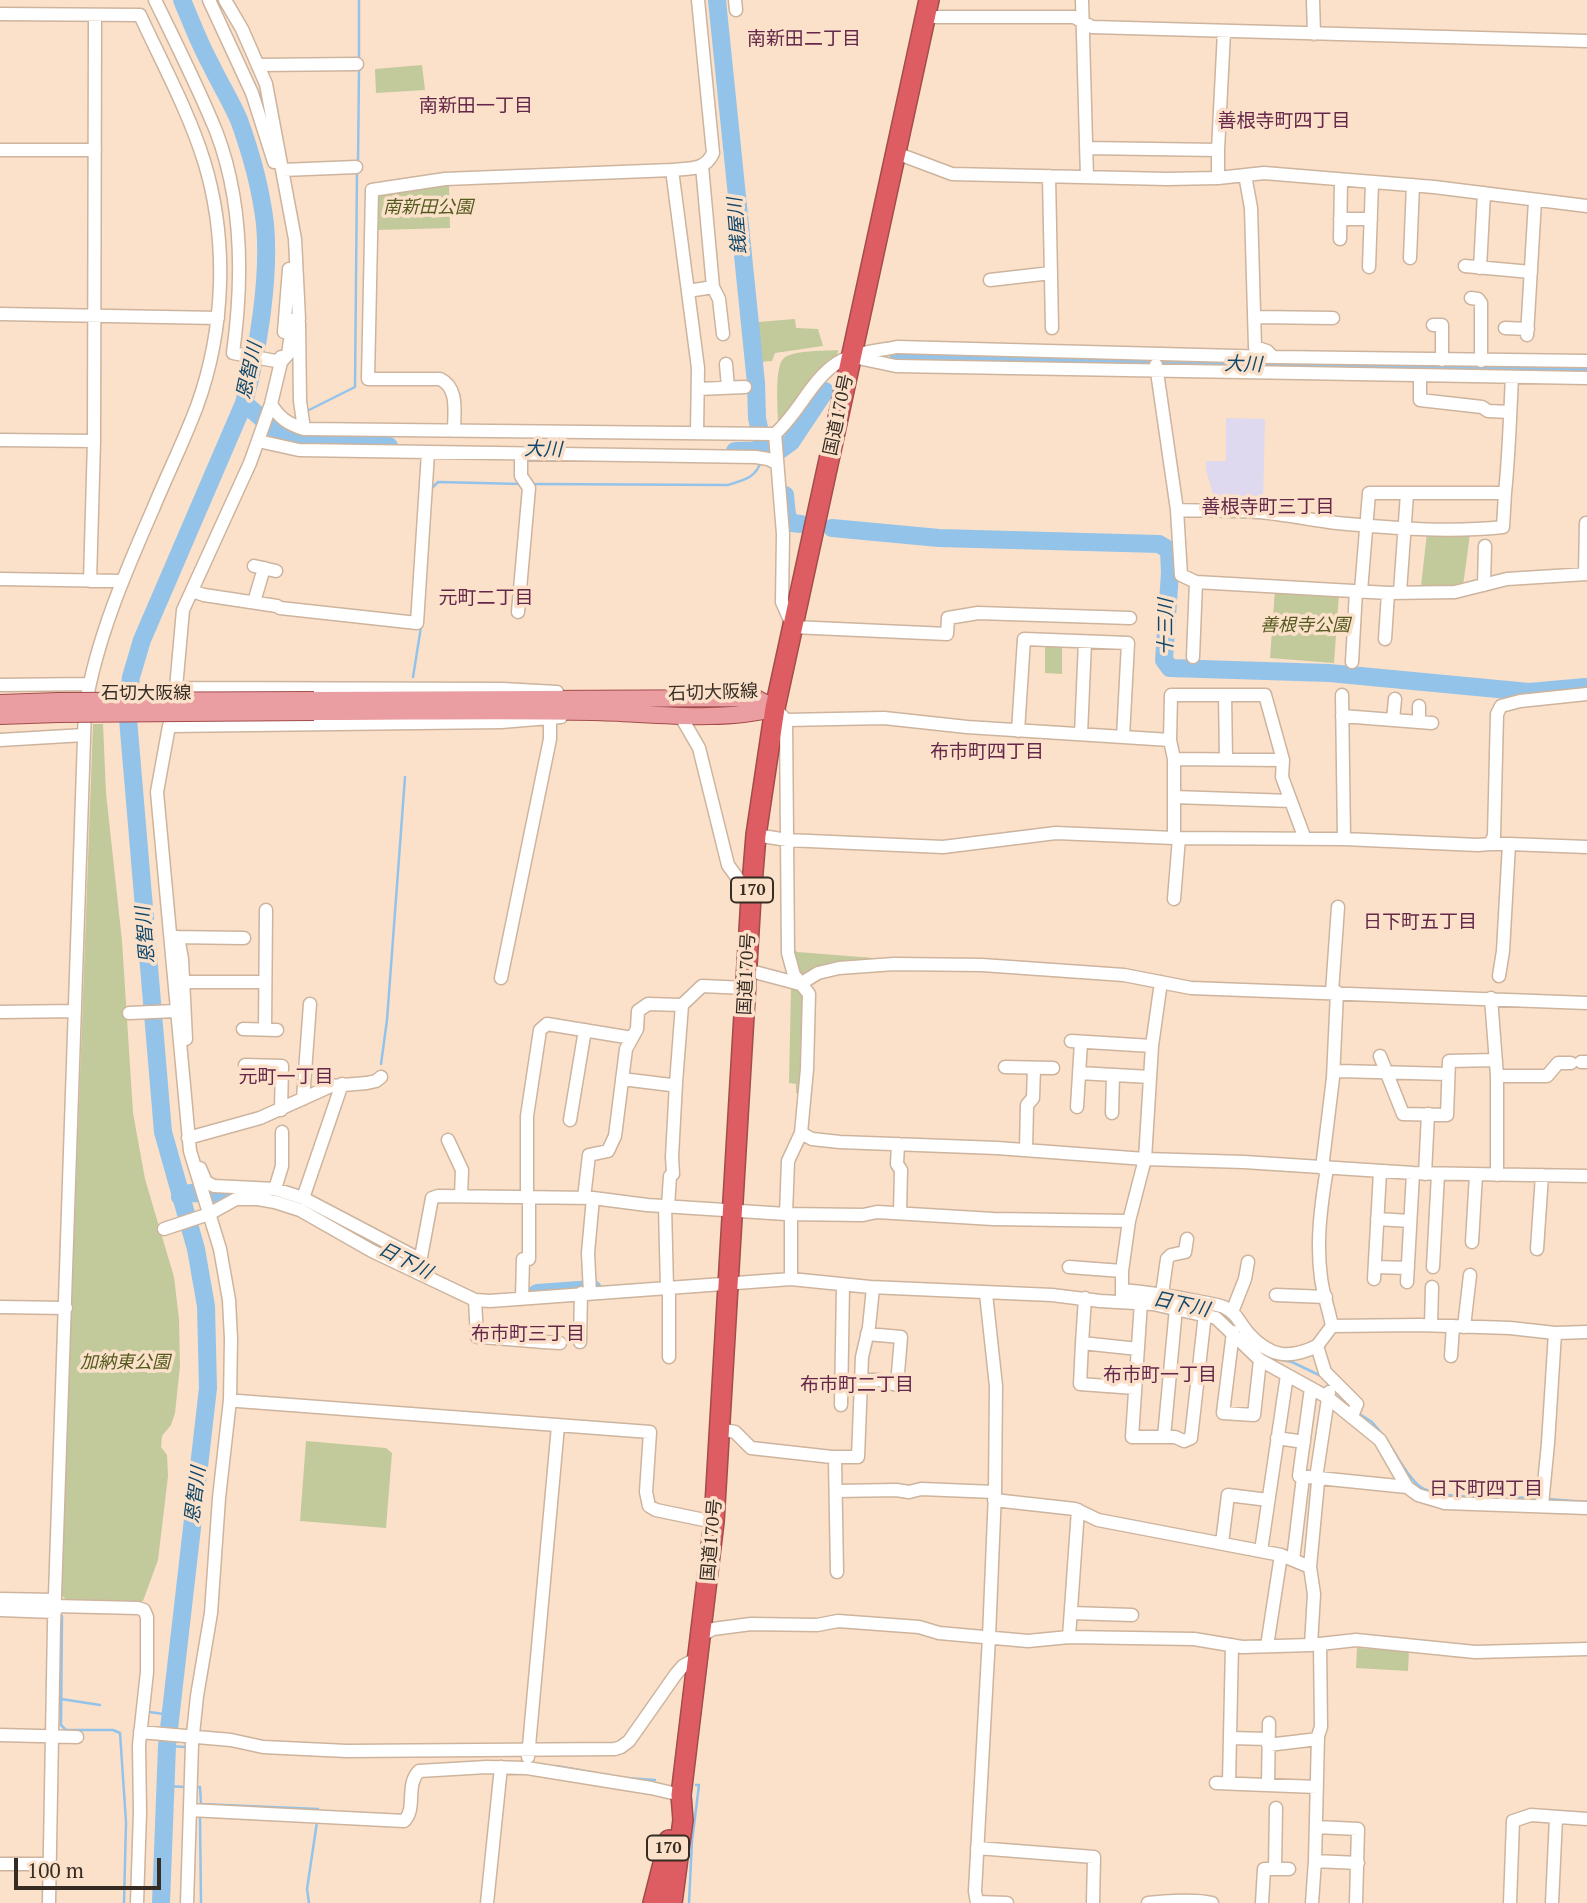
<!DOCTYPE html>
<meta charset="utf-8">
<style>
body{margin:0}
#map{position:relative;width:1587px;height:1903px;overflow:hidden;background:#fbe1ca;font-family:"PT Serif",serif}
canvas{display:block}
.scale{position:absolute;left:14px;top:1858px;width:147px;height:32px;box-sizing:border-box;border:4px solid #362c23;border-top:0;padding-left:9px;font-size:21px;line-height:24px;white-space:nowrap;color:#362c23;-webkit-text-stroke:5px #fbe1ca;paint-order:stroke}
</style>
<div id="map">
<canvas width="1587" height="1903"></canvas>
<div class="scale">100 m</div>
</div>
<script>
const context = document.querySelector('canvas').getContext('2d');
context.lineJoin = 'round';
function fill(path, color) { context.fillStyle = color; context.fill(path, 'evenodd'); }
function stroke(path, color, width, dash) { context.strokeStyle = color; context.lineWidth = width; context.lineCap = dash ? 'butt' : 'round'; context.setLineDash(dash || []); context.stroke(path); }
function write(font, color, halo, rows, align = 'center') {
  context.font = font + ' "PT Serif","Noto Sans JP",serif'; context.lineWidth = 7; context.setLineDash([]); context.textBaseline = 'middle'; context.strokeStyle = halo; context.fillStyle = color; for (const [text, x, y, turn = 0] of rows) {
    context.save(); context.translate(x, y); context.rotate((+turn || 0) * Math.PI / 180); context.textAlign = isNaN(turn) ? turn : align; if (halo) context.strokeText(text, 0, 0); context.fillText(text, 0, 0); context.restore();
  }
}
fill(new Path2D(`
 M1226 418 1265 419 1263 507 1217 508 1206 470V461H1226Z`), '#ded9ef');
fill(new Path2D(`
 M422 65 425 90 376 93 375 69Z
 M449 183 450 228 376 230V199L381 194Z
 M795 319 796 328 818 329 823 346 775 353 772 361 760 362 758 322Z
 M838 350 837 357 781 422H778C778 409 774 366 784 358 793 350 826 351 838 350Z
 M1427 533 1470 534 1463 586H1421Z
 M1275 589 1339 594 1334 663 1270 658Z
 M1045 646H1062V674L1045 673Z
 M93 724H103L106 793 122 941 133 1113 145 1179 174 1277 179 1319 180 1366 175 1413 171 1425 162 1436 161 1447 167 1455 168 1476 158 1560 143 1601 67 1600 61 1595Z
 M793 948 797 952 887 959 800 978Z
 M791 987 800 989 805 994 800 1093H796V1084L789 1083Z
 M306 1441 386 1448 392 1453 386 1528 300 1521Z
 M1357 1648 1409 1651 1408 1671 1356 1668Z`), '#c2c99b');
stroke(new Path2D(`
 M359 59V0
 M358 164 359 69
 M307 411 355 387 357 171
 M273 428 282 423
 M531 484 728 485C744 480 756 478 761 461
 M432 488 438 482 521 484
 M413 677 421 627
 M381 1064 387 1020 405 777
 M268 1121 300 1106
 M1220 1314 1227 1317 1236 1327
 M1272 1358 1292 1362 1321 1376
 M1333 1389 1350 1406
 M1358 1413 1372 1422 1384 1436
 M1390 1445C1398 1458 1407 1475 1418 1485 1437 1502 1512 1496 1538 1498
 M1548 1499 1587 1502
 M62 1616 61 1725 66 1730H113L120 1733 126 1822 124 1903
 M61 1699 100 1705
 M149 1712 171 1715
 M167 1746 187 1747
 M557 1766 596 1773
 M627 1778 655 1780
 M166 1786 185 1787
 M193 1787H200L201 1804 318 1809V1811
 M200 1817 201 1903
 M309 1903 307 1889 317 1822
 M689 1903 692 1841 699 1785H696`), '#94c3e9', 2.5);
stroke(new Path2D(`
 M717 0 756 383 757 418 764 451
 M898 354 1165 364 1587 370
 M244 403 273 428 301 442 389 446
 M735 451 780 450 791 442 825 391
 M785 495 787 515 791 523 801 524
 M832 528 939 538 1159 544 1169 550 1170 573 1164 660 1170 668 1329 673 1529 692 1585 687
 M180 1197 190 1193 257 1195
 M331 1222 406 1261
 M537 1293 593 1289
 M161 1903 167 1746 208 1388 206 1306 196 1249 163 1132 127 707 131 677 142 640 244 403C258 351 270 278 265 224 261 189 251 153 239 120 231 101 219 82 210 63 199 43 191 21 182 0`), '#94c3e9', 18);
const minor = new Path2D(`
 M155 0C176 43 198 87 216 131 243 201 243 280 233 353L281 362V357
 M209 0 252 93 274 162
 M735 0 736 10
 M1082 0 1087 177
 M1313 0 1314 34
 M0 14 140 15C162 63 188 110 204 161 228 239 225 329 197 406 184 441 167 475 153 509 125 573 96 640 85 709L54 1625 49 1903
 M925 17H1074L1092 27 1587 41
 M258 65 357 64
 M1086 148 1218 150 1224 32
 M0 150H95
 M1218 150V178
 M896 153 952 174 1167 179 1218 178 1264 173 1434 187 1587 206
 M283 170 356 167
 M672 170 698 368 697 432
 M1245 175 1251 208 1255 347 1267 351 1272 356
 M1049 176 1052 328
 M1340 219H1371
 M1340 239 1341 181
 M1410 258 1413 185
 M1465 266 1531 272
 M1369 267 1372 183
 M1480 268 1484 193
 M990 280 1051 273
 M713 287 719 299 723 334
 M688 291 713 287 702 166
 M1471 298 1478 299 1481 303V361
 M0 314 218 318
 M1254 317 1333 318
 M299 323 300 401 304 429
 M1433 325H1442V360
 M1505 328 1528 329
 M284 332 289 269
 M1527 335 1535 201
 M858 358 896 366 1587 378
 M726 364 728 388
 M1156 365 1177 510 1181 575 1196 582 1388 593 1455 592 1507 579 1587 574
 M1420 375V400L1482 407 1488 411 1510 412
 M698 389 745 387
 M271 404C279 418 288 424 304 429L775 434C798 414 812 379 837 363 854 352 878 351 897 347L1274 357 1587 361
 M454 431C454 412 459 388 440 379H368L372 190 445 179 672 170C689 168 705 171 713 153L698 0
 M775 434 783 534 782 602 793 627 947 634 948 618 978 613 1130 618
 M0 440 94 441
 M258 441 299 450 756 457 768 459 776 463
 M1505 493C1509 454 1510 416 1512 377
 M1177 510C1204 511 1231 510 1258 512 1284 514 1311 520 1337 523 1392 528 1448 533 1503 527L1505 493H1369L1361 591
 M254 566 276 571
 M1585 574 1586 523
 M0 579 122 581
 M90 581 94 441 95 16
 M1484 585 1485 546
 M192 591 204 595 277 606 280 608 417 623 428 453
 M1400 592 1407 494
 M254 602 264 568
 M518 612 529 488 521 476V455
 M1385 639 1388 593
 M1193 657 1196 582
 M1352 662 1356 591
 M0 685 89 684
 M176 688 502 689 557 692
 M1225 695 1226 759
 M1342 695 1344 839
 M775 708 786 720 788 953 794 975 809 994 807 1069 801 1133 812 1139 840 1142 997 1148 1145 1159 1244 1162 1413 1173 1587 1176
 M680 715 699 748 728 865 751 897
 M1342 716 1432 723
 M786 720 884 718 967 727 1170 740
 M1393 720 1395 699
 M1419 722V706
 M169 726 501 722 561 717
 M1018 731 1024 639 1128 643 1123 737
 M1081 734 1085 642
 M0 740 84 735
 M1174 759 1283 760
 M1174 797 1291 801
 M756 835 787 840 943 847 1056 833 1174 838 1344 839 1478 845 1490 844 1494 836 1497 714 1501 706 1520 701 1587 694
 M1174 838V759L1170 740 1171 695H1265L1283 760 1282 777 1305 839
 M1490 844H1509L1503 951 1499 976
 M1509 844 1587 847
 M1174 899 1179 838
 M171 937 244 938
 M178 937 182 959 186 1039
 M747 970 800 984 818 973 839 968 894 964 982 965 1124 975 1191 988 1587 1003
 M501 978 550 739V718
 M184 982H264
 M1332 992 1338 907
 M1491 998 1497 1076V1175
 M0 1012 75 1011
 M129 1013 176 1011
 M243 1029 277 1030
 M265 1030 266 910
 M1071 1041 1152 1046
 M1380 1056 1403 1114 1447 1115 1449 1061 1496 1060
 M1581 1062H1587
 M245 1065 282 1066 281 1110
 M1005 1067 1053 1068
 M1339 1071 1448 1074
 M1079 1073 1150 1077
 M1497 1076H1547L1558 1063H1571
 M622 1079 671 1085 676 1083 682 1005
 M303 1099 310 1004
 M1077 1107 1081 1042
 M1112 1113 1113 1075
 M570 1120 585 1030
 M188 1138 260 1118 331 1086 367 1083 376 1081 381 1077
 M448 1140 462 1170 461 1196
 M898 1144 897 1164 901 1170 900 1213
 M1026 1150 1027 1105 1033 1098 1034 1068
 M200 1168 206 1182 214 1186 275 1189 303 1198 421 1260
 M1322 1168 1333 1078 1337 992
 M1327 1168C1321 1205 1316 1241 1321 1278 1323 1294 1329 1310 1332 1326L1317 1346 1325 1372 1357 1404 1352 1416
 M1425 1174 1428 1114
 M275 1189 282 1166V1132
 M527 1197V1116L540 1030 547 1024 632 1038
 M303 1198 342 1084
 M584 1198 589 1155 608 1151 615 1136 626 1049 637 1029 638 1011 648 1004 682 1005 702 986 746 988
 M665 1206 667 1289
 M668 1206 670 1176 673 1174 672 1157 676 1083
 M786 1214 788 1161 801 1133
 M791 1214V1279
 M1377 1219 1410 1221
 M164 1229 209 1214 236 1199H258L275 1202 300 1210 372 1251 475 1300 490 1301 791 1279 870 1287 1052 1295 1100 1301 1153 1304 1216 1318 1260 1360 1327 1397 1380 1440 1407 1487 1418 1495 1445 1503 1587 1508
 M1472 1242 1476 1175
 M1537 1249 1542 1175
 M1069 1267 1122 1271
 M1375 1267 1408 1268
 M1433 1267 1438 1174
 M418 1273 432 1198 438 1196 593 1198 647 1205 786 1214 863 1215 877 1212 993 1219 1129 1221
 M1374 1279 1380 1172
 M1407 1282 1413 1173
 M1122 1290C1147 1292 1172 1296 1197 1301 1206 1303 1216 1304 1224 1307 1237 1313 1240 1324 1249 1334 1271 1358 1290 1359 1317 1346
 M590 1293 588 1253 593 1198
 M1162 1294 1167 1259 1171 1255 1185 1252 1187 1239
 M1276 1295 1326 1297
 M522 1299 523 1259H529V1197
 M475 1300 477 1337C506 1338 532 1342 560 1343
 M1122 1301V1271L1129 1221 1145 1159 1152 1046 1161 982
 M1141 1302 1132 1437H1175L1184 1441 1191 1438 1205 1314
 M0 1307 66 1308
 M1232 1312 1245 1279 1248 1262
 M1431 1325 1432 1287
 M1332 1326 1419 1325 1510 1328 1555 1333 1587 1332
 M1464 1327 1470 1275
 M1233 1332 1223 1413 1254 1415 1260 1360
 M580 1342 581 1293
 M1082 1343 1085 1298
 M1451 1356 1453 1326
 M669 1357V1289
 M861 1380H879L897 1385 901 1337 867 1334
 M1135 1388 1080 1384 1082 1343 1138 1349
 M1311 1388 1299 1476 1407 1487
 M238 1401 650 1432 646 1492 649 1506 656 1510 714 1522
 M841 1405 843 1285
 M719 1429 735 1432 751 1448 832 1457 835 1460 837 1572
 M1164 1437 1176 1308
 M1277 1438 1304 1442
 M832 1457H858L862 1357 869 1327 873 1288
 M836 1491 896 1490 909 1492 921 1489 995 1492
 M994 1500 1075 1509 1098 1520 1281 1555 1310 1567
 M1542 1505 1548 1443 1555 1333
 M1222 1543 1228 1495 1268 1500
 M1261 1551 1287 1375
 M1293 1560 1303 1477
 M0 1599 55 1600
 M55 1606 138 1608 144 1610 147 1617V1672L139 1745 140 1812 137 1903
 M0 1610 55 1612
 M1071 1613 1132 1615
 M702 1635 713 1629 751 1624 817 1625 838 1621 919 1627 939 1633 1028 1641 1069 1637 1194 1639 1242 1647 1311 1645 1356 1640 1475 1652 1587 1649
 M1069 1637 1078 1510
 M1311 1645 1314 1594 1310 1567 1318 1482 1316 1478 1329 1392
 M1267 1646 1281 1555
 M140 1732 231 1740 263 1747 347 1751 615 1749 621 1747 629 1741 676 1674 683 1666 699 1657
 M0 1735 77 1737
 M1230 1738 1269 1739
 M1268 1745 1318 1739
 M528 1757 558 1426
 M1229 1782 1232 1645
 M1216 1783 1317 1787
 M1268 1784 1269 1723
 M190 1810 404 1821C417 1809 405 1785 419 1771L487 1767 527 1768 651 1788 681 1795
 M1316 1827 1358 1829 1356 1903
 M977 1848 1094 1857 1093 1903
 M1315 1861 1358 1863
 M0 1864H50
 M1275 1868 1276 1808
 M977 1902 1007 1903
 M187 1903 192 1744 197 1696 211 1613 219 1498 230 1400 231 1339 229 1300 220 1249 190 1151 157 792 169 726 177 706 176 688 183 610 250 463 271 404 281 362 288 354 293 320 299 319 295 239 266 84 242 29 225 0
 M487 1903 501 1767
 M977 1903 975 1891 989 1637 995 1492 996 1386 986 1294
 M1148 1903C1165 1901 1196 1899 1212 1903
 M1262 1903 1264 1869H1289
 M1312 1903 1315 1861 1318 1736 1321 1727 1320 1644
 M1510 1903 1513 1821 1531 1815 1587 1819
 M1552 1903 1556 1818`);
const major = new Path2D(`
 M314 700 756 698 775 708
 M0 703 58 701
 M314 712C407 712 500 710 593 712 649 713 721 723 775 708
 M0 716 58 714`);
const highway = new Path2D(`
 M653 1903 669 1840
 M672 1903 683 1820 681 1795 714 1522 751 897 756 835 775 708 929 0`);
stroke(minor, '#cdb49e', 15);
stroke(major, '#a34c4c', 18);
stroke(highway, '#a34c4c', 22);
stroke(minor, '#fff', 12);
stroke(major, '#eb9ea1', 16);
stroke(highway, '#dd5d62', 19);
const majorBridge = new Path2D(`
 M58 701 314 700
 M58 714 314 712`);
stroke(majorBridge, '#a34c4c', 18, []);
stroke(majorBridge, '#eb9ea1', 16);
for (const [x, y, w] of [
 [752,890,42],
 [668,1848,42]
]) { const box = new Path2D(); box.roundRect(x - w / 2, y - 12.5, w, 25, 5); context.fillStyle = '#fbe1ca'; context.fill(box); stroke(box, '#362c23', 2); }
write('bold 16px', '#362c23', null, [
 ["170",752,890],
 ["170",668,1848]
]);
write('italic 18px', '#545a1e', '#fbe1ca', [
 ["南新田公園",428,208],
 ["善根寺公園",1305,626],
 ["加納東公園",125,1363]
]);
write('18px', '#362c23', '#fbe1ca', [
 ["国道170号",839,415,-78],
 ["石切大阪線",713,693,-2],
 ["石切大阪線",146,694],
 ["国道170号",747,974,-87],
 ["国道170号",712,1540,-85]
]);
write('19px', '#65274a', '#fbe1ca', [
 ["南新田二丁目",804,40],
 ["南新田一丁目",476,107],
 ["善根寺町四丁目",1284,122],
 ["善根寺町三丁目",1268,508],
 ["元町二丁目",486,599],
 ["布市町四丁目",987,753],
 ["日下町五丁目",1420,923],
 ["元町一丁目",286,1078],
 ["布市町三丁目",528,1335],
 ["布市町一丁目",1160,1376],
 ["布市町二丁目",857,1386],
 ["日下町四丁目",1486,1490]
]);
write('italic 19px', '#0f476b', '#fbe1ca', [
 ["銭屋川",738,226,-95],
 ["大川",1243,365,1],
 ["恩智川",250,371,-78],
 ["大川",543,450,1],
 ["十三川",1167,627,-90],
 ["恩智川",146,935,-95],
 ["日下川",405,1261,27],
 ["日下川",1181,1305,12],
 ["恩智川",196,1495,-83]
]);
</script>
